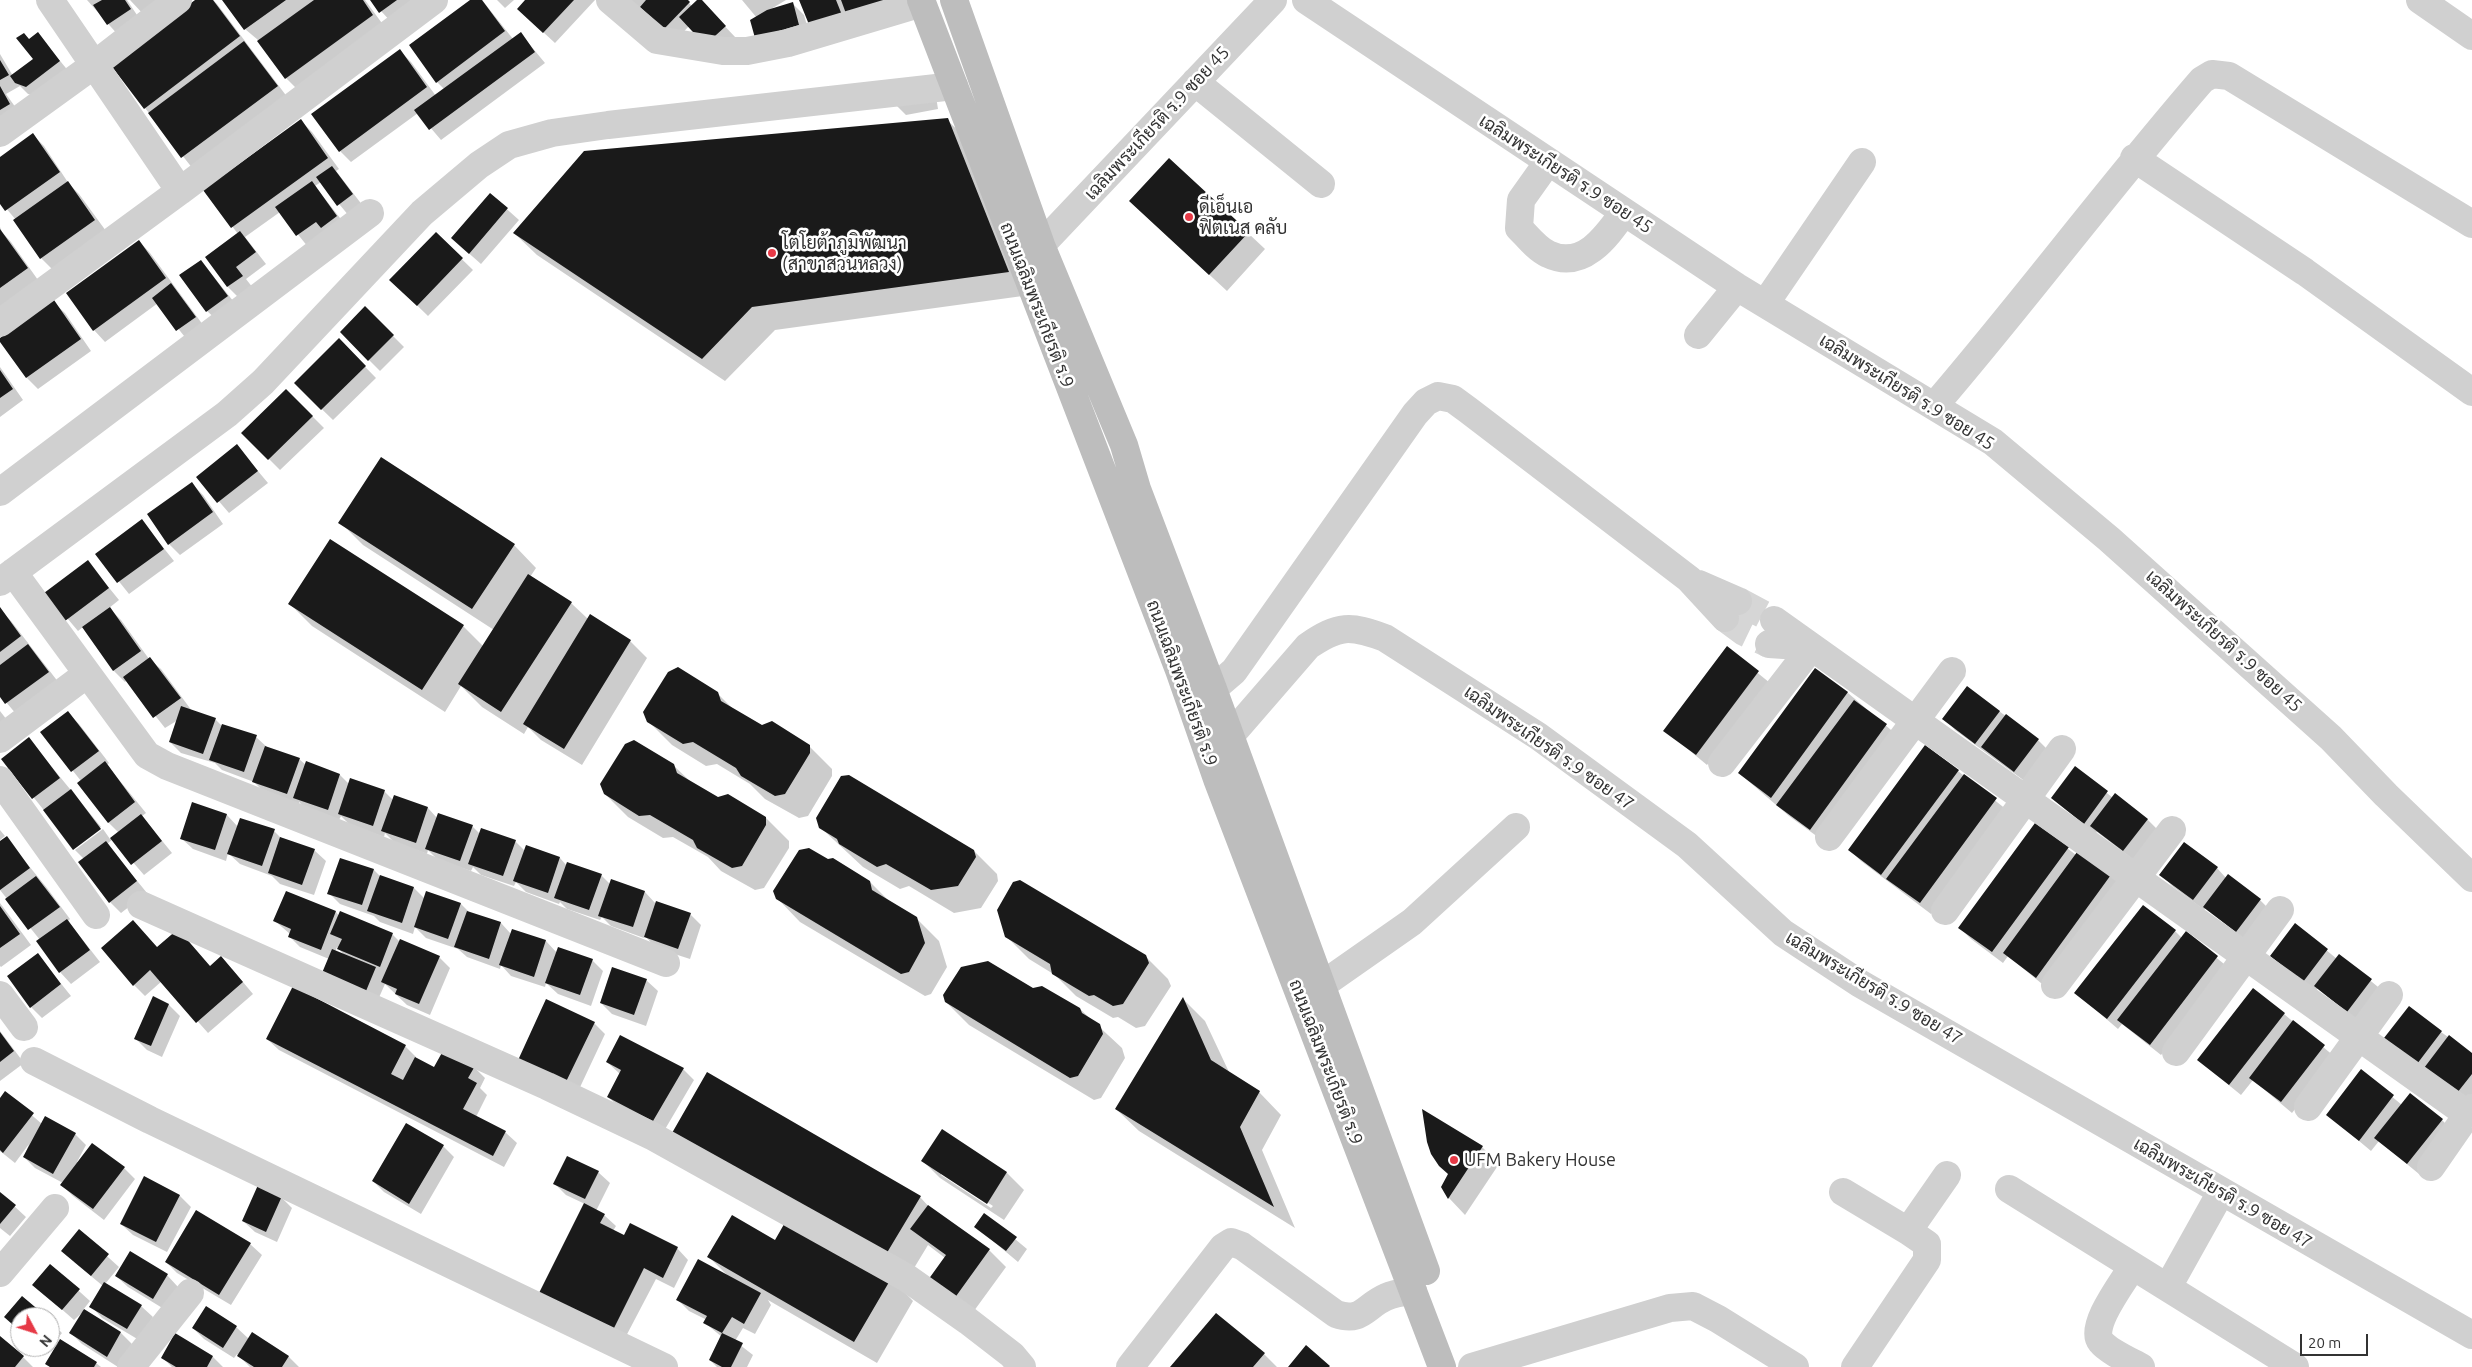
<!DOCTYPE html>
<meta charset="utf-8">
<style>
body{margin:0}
#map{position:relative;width:2472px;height:1367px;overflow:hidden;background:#fff;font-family:Ubuntu,sans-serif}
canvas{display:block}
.north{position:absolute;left:10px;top:1307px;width:50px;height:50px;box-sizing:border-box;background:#fff;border:1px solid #adadad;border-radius:50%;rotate:130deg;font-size:14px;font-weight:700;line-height:20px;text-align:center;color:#333}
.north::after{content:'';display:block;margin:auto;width:18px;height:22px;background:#e63946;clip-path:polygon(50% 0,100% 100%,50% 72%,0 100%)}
.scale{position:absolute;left:2300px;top:1334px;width:68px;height:22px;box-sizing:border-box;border:2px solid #333;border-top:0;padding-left:6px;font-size:15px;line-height:18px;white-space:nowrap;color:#333;-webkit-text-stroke:4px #fff;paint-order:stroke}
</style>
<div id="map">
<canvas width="2472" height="1367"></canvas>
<div class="north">N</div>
<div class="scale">20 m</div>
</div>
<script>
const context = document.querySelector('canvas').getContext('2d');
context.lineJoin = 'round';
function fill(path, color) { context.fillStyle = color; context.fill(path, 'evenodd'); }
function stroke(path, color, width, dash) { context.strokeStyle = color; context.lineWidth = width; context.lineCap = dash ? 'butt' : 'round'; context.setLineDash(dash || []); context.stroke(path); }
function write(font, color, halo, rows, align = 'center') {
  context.font = font + ' Ubuntu,Sarabun,sans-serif'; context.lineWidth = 5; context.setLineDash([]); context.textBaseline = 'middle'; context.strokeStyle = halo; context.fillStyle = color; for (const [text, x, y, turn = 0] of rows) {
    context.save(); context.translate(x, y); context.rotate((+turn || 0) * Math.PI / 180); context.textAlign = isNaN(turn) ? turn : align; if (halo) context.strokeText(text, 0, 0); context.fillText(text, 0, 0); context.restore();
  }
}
fill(new Path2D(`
 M87 0H127L141 21 119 36Z
 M130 0H165L144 15Z
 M197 0H213L217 4 288 98 193 169 145 108Z
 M224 0H365L384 26 297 89 286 78 258 40 245 29Z
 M371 0H423L392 23Z
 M472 0H482L513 39 521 34 545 63 441 140 418 113 351 162 340 151 400 51 411 62 436 96 445 90 437 82Z
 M497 0H514L505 8Z
 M527 0H595L555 43 530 20Z
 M629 0H686L692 6 700 0 736 38 717 56 689 26 676 40Z
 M742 0H786L771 9 793 4 804 15 810 36 767 48 757 18Z
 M801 0H890L811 27Z
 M38 34 70 73 38 97 28 94 20 86 6 94 21 115 0 128V54L13 76 34 60Z
 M935 90 938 109 906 115 895 104Z
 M947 120 970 142 1030 295 775 330 725 381 537 255 514 233Z
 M301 121 312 132 339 169 336 171 363 206 349 216 321 182 315 186 347 227 308 247 280 212 245 237 266 264 246 279 253 288 239 298 228 287 207 257 238 234 205 190Z
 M33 135 44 146 69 184 79 194 106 231 52 269 41 258 16 220 0 201V158Z
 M491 195 519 220 481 264 464 249Z
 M1148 218 1248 233 1265 249 1227 291Z
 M0 227 2 232 11 242 38 280 0 307Z
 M436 234 473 270 428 316 391 280Z
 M139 241 150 253 206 329 188 341 158 303 105 342 94 330Z
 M201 261 238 307 219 322 207 311Z
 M53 302 65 313 91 351 38 389 27 378Z
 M365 308 404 347 380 371 341 332Z
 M339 340 376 378 333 420 295 383Z
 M0 367 23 400 0 417Z
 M286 390 324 428 280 470 243 433Z
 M237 446 268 483 229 513 198 477Z
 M192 484 203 495 223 524 180 555 169 544Z
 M142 521 174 561 129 594 97 554Z
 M340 522 514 545 536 568 530 577 571 603 588 619 630 641 647 658 582 765 541 740 528 727 524 734 482 707 461 686 445 712 312 626 290 604 463 626 483 646 494 630 363 545Z
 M88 562 119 600 109 608 121 620 149 659 161 669 192 711 215 719 221 725 256 737 268 748 299 759 306 765 340 775 350 785 384 791 393 800 394 797 428 808 437 818 472 826 480 834 515 841 525 851 526 847 560 858 567 866 601 875 610 884 611 881 645 892 656 904 690 914 701 925 690 959 656 948 645 936 644 938 611 926 602 917 600 920 567 909 560 902 559 904 526 892 516 882 514 886 481 875 473 867 471 871 438 860 428 850 427 854 394 842 385 833 384 837 350 825 341 816 339 820 306 809 299 802V804L265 793 254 782 222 770 215 763 181 753 170 742 178 720 165 728 127 680 125 682 114 671 83 627 78 631 46 593Z
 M0 610 11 621 59 683 17 715 0 695Z
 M1727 648 1770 683 1707 765 1665 730Z
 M1816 669 1848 693 1898 736 1822 840 1789 816 1739 773Z
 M1968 688 2038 740 2049 751 2026 782 1955 730 1944 718Z
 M717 693 734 710 761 727 809 746 832 769V776L808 816 799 818 765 799 750 784 717 764 706 766 672 745 649 722Z
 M0 711 7 720 0 726Z
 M68 713 79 724 109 763 107 765 146 813 142 816 172 853 144 875 113 839 107 844 147 893 121 913 110 902 84 859 75 850 103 829 110 839 119 833 108 822 81 781 42 732Z
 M29 739 101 827 74 848 3 759Z
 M673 765 692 783 718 799 766 818 789 841V848L764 888 755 890 721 871 708 857 673 837 663 838 628 817 605 794Z
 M2076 768 2113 798 2147 819 2159 831 2135 861 2097 832 2095 834 2052 798Z
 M1958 771 2007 810 1931 914 1861 861 1850 850Z
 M193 804 227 815 238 827 274 831 282 839 314 850 326 861 314 895 280 884 272 876 240 864 228 853 226 861 193 849 181 838Z
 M2036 824 2076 855 2123 884 2047 988 2008 956 2003 963 1971 939 1960 928Z
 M820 827 974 851 997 874 998 881 981 908 954 913 909 886 900 889 863 867Z
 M0 830 5 836 0 840Z
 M6 838 47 888 70 919 68 921 100 962 71 984 60 972 38 942 40 940 0 890V843Z
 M340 859 374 870 380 876 414 888 425 899 461 904 470 913 501 923 511 934 512 930 546 941 557 953 592 960 603 971 591 1006 558 994 546 983 545 987 511 976 501 965 500 969 467 957 458 949 426 938 415 927 413 934 380 922 374 916 340 904 329 893Z
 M2217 868 2226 878 2260 900 2271 911 2247 942 2206 908 2204 910 2172 886 2161 874Z
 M870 882 891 903 916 918 939 941 947 967 931 994 925 996 800 922 777 898Z
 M0 903 31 945 1 967 0 966Z
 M336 912 339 916 341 913 393 935 400 942 439 957 450 968 430 1015 407 1005 385 984 377 1002 329 959 300 947 289 936 290 934 275 921ZM337 947 346 957 335 952Z
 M2296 925 2337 959 2339 955 2383 991 2359 1022 2318 988 2315 992 2272 956Z
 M178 931 210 967 232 969 253 994 208 1033 162 981 145 996 134 985 158 948Z
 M2175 931 2182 938 2186 933 2229 968 2161 1055 2122 1024 2118 1029 2076 993Z
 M1006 936 1145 956 1168 979 1171 986 1145 1026 1136 1028 1118 1017 1113 1018 1076 996 1055 975 1029 959Z
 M38 955 71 996 42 1018 31 1007Z
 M646 980 658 991 646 1026 612 1014 601 1003Z
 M1033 990 1080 1009 1122 1048 1125 1058 1101 1098 1094 1100 969 1025 946 1002Z
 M153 998 169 1005 180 1016 162 1057 147 1050 136 1039Z
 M1183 999 1205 1021 1229 1072 1259 1092 1281 1115 1262 1150 1295 1228 1139 1131 1116 1109Z
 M2284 1014 2335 1057 2292 1113 2253 1080 2241 1095 2198 1060Z
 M594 1023 605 1034 574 1100 515 1068Z
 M0 1031 24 1063 0 1081Z
 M2441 1032 2472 1054V1099L2469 1104 2385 1038Z
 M267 1039 405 1046 416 1057 415 1059 435 1069 474 1067 485 1078 480 1088 487 1095 476 1117 505 1132 517 1143 504 1167 279 1050Z
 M607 1062 683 1069 694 1080 664 1131 620 1108 608 1097 620 1074Z
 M2361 1071 2402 1105 2442 1120 2453 1131 2419 1174 2379 1141 2371 1151 2328 1115Z
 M6 1093 42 1124 75 1134 86 1145 77 1162 124 1168 135 1179 104 1220 73 1196 62 1185 63 1183 35 1168 24 1157 29 1144 15 1163 0 1151V1100Z
 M407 1125 443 1146 454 1157 421 1214 384 1192 373 1181Z
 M942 1131 1007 1173 1024 1190 1004 1220 940 1178 923 1161ZM941 1172 993 1206 991 1208 941 1175Z
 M1482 1147 1499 1164 1465 1215 1449 1198V1175Z
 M598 1172 610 1183 596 1211 604 1215 616 1226 613 1231 625 1237 677 1248 688 1260 674 1288 656 1279 624 1340 552 1304 585 1204 566 1195 555 1184Z
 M145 1178 180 1196 191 1207 167 1252 133 1235 121 1224Z
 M0 1193 26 1217 10 1236 0 1228Z
 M281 1197 292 1208 277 1242 255 1232 243 1221Z
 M920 1197 931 1209 989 1250 1006 1267 971 1315 946 1297 945 1258 928 1245 908 1278H891L913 1301 877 1363 768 1300 771 1305 755 1334 743 1328 735 1341 753 1355 747 1367H717L710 1360 722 1337 705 1323 707 1320 689 1311 677 1299 728 1276 709 1257 775 1241Z
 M197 1212 250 1244 262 1255 231 1305 177 1273 166 1262Z
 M985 1214 1027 1249 1018 1262 975 1226Z
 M79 1231 119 1267 105 1284 141 1306 153 1317 139 1340 102 1318 91 1306 103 1286 74 1262Z
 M50 1265 90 1301 83 1310 121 1333 132 1344 118 1367 82 1344 71 1333 84 1311 74 1320 34 1285Z
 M167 1275 178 1287 164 1309 128 1287 116 1276Z
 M50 1322 62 1333 46 1353 39 1347H50Z
 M236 1327 249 1339 289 1357 299 1367H250L237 1354 234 1358 204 1339 193 1328Z
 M0 1337 23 1357 33 1367H0Z
 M60 1341 96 1363 101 1367H50L46 1363Z
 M1264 1354 1277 1367H1172Z
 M213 1357 223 1367H172L163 1358Z`), '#0003');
fill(new Path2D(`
 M102 0H125L131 9 107 25 93 5Z
 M195 0H213L240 36 144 109 110 64Z
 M222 0H286L244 30Z
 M314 0H363L373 15 285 79 257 41Z
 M370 0H397L379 13Z
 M470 0H482L505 31 436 83 409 45Z
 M525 0H574L543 33 517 9Z
 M646 0H688L690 2 664 29 640 7Z
 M697 0H702L726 26 705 45 679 17Z
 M799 0H836L842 15 810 27Z
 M841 0H884L886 5 848 19Z
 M793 2 799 25 755 38 750 20 767 10Z
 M38 32 60 61 26 87 15 83 10 76 33 59 16 38 24 33 29 39Z
 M521 32 535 52 429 130 414 110Z
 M244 41 278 86 181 158 148 113Z
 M400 49 427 87 339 152 311 114Z
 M0 60 9 75 0 80Z
 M0 86 10 104 0 110Z
 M948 118 1009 272 752 307 702 359 513 233 584 151Z
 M301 119 328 158 231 228 203 190Z
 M33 133 60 172 5 211 0 204V157Z
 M1169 158 1249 232 1209 275 1129 201Z
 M332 166 353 194 337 206 316 177Z
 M68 181 95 220 40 259 13 220Z
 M312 181 337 216 321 228 316 222 296 236 275 207Z
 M490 193 508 208 469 254 451 238Z
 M0 229 28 268 0 288Z
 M240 231 256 252 236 267 243 276 227 287 205 257Z
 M436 232 463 258 417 306 389 280Z
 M139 240 166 278 93 331 66 293Z
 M201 260 228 296 206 312 179 275Z
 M171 283 196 317 176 331 152 298Z
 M54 300 81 339 26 378 0 342V338Z
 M365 306 394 335 368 361 340 332Z
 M339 338 366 366 321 410 294 383Z
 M0 370 13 389 0 398Z
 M286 389 313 416 268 460 241 433Z
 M237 444 258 471 217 503 196 477Z
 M381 457 515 544 472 609 338 523Z
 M192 482 213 512 168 545 147 514Z
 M142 519 164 549 117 583 95 554Z
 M330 539 464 625 422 690 288 604Z
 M88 560 109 588 65 621 44 593Z
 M528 574 572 602 501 712 458 684Z
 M0 607 21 636 0 652Z
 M110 607 141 651 113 671 82 627Z
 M590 614 631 640 564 749 523 724Z
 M28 644 49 672 5 704 0 697V665Z
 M1727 646 1759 671 1696 755 1663 731Z
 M150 657 181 698 153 718 123 677Z
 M678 667 718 692 721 701 762 725 772 721 810 745V753L785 794 775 796 741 776 736 768 693 742 683 744 647 722 643 712 668 672Z
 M1815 668 1848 692 1771 798 1738 773Z
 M1967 686 2000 711 1975 744 1942 719Z
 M1854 700 1887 724 1810 830 1776 805Z
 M181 706 216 718 203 754 169 742Z
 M68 711 99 751 71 772 40 732Z
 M2006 714 2039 739 2014 772 1981 747Z
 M222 724 257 735 244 772 209 760Z
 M29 737 60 778 32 799 1 759Z
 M634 740 674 764 677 773 718 797 728 794 766 817V825L742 866 732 868 697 848 693 840 650 815 639 816 604 794 600 784 625 744Z
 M1925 745 1959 770 1881 875 1848 850Z
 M265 746 300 758 287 794 252 782Z
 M105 761 135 802 108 823 77 783Z
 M306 761 340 774 328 810 293 798Z
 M2075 766 2108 791 2084 824 2051 798Z
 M1964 774 1997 798 1920 903 1886 879Z
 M849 775 974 850 976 857 958 886 931 890 886 864 877 867 839 844 837 839 819 828 816 818 841 776Z
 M350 778 385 790 373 826 338 814Z
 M71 789 101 829 73 850 43 810Z
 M2115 793 2148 819 2123 851 2090 826Z
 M394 795 428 807 416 843 381 831Z
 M192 802 227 814 215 850 180 839Z
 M438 813 473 825 460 861 425 849Z
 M141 814 162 841 131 865 110 838Z
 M240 818 275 829 262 866 227 854Z
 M2035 823 2069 847 1992 952 1958 928Z
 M481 828 516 840 503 876 468 864Z
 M7 836 30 868 0 890V841Z
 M280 837 315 849 302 885 268 873Z
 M106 841 137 881 109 903 78 862Z
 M2184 842 2218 867 2193 900 2159 875Z
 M526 845 560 857 548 893 513 881Z
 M809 848 828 859 833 858 870 881 872 890 917 917 925 943 909 972 901 974 776 899 773 891 799 850Z
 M2080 848 2113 872 2036 978 2003 953Z
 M340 858 374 869 362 905 327 894Z
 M567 862 602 874 589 910 554 898Z
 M2228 874 2261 899 2236 932 2203 907Z
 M380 875 414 887 402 923 367 911Z
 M36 876 60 907 28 930 5 899Z
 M611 879 645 891 633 927 598 916Z
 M1020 880 1146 955 1149 963 1123 1004 1113 1006 1094 995 1089 996 1052 974 1050 964 1005 937 997 910 1013 882Z
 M286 891 336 911 321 950 288 937 291 929 273 921Z
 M426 891 461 903 448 939 414 927Z
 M656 901 691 913 678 949 644 937Z
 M2143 905 2176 930 2107 1019 2074 993Z
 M0 906 20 934 0 948Z
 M340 911 393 933 380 967 337 949 342 939 330 934Z
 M467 911 501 922 489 959 454 947Z
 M67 919 90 950 59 973 36 941Z
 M133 920 157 947 178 929 210 966 221 956 243 982 196 1023 150 970 133 986 101 948Z
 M2295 923 2328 949 2303 982 2270 956Z
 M512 929 546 940 534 977 499 965Z
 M2186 931 2218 956 2150 1045 2117 1020Z
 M400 939 440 956 419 1004 395 994 397 989 381 982Z
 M558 947 593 959 580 995 545 983Z
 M332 949 376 967 366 991 322 973Z
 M38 953 61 984 30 1008 7 976Z
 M2339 954 2372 979 2347 1012 2314 986Z
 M988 961 1033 988 1042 986 1080 1008 1082 1013 1100 1024 1103 1034 1078 1076 1070 1078 945 1002 943 995 961 967Z
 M612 967 647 979 634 1015 600 1003Z
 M293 986 406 1045 391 1074 403 1080 415 1057 434 1067 444 1049 475 1066 468 1078 477 1083 463 1109 506 1131 493 1156 266 1039Z
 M2253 988 2285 1013 2229 1085 2197 1060Z
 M153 996 169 1004 151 1046 134 1039Z
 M1183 997 1211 1060 1260 1091 1240 1127 1274 1207 1115 1109Z
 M546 999 595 1022 562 1090 514 1069Z
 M2409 1006 2442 1031 2417 1064 2384 1038Z
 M2293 1020 2325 1045 2281 1102 2249 1078Z
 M0 1032 14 1051 0 1062Z
 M620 1035 684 1068 653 1121 607 1097 621 1070 606 1062Z
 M2449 1035 2472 1053V1074L2457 1093 2424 1068Z
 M2361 1069 2394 1095 2359 1141 2326 1115Z
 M707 1072 921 1196 885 1256 892 1277 854 1342 707 1257 732 1215 775 1240 791 1212 668 1140Z
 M5 1091 34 1113 3 1153 0 1150V1098Z
 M2410 1093 2443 1119 2407 1164 2374 1138Z
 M1422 1109 1483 1146 1448 1199 1441 1187 1448 1174 1439 1166 1431 1154 1427 1142Z
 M45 1116 76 1133 53 1174 23 1157Z
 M406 1123 444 1145 409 1204 372 1181Z
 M942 1129 1007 1172 987 1204 921 1161Z
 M92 1143 125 1167 93 1209 60 1185Z
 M567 1156 599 1171 585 1199 553 1184Z
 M144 1176 180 1195 156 1242 120 1224Z
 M258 1185 282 1196 266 1232 242 1221Z
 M0 1192 16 1205 0 1224Z
 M584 1203 605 1214 600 1223 624 1235 630 1223 678 1247 663 1278 644 1268 613 1330 539 1293Z
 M928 1205 990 1249 954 1299 928 1280 946 1255 910 1229Z
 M196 1210 251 1243 219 1295 165 1262Z
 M984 1213 1017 1237 1006 1251 974 1227Z
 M79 1229 109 1254 91 1276 61 1251Z
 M130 1251 168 1274 153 1299 115 1276Z
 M698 1259 761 1293 744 1324 732 1317 722 1333 703 1323 707 1316 676 1300Z
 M50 1264 80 1289 62 1310 32 1285Z
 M104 1282 142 1305 127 1329 89 1307Z
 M22 1296 47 1317H20V1331L4 1317Z
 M206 1306 237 1326 223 1348 192 1328Z
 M84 1309 121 1332 107 1357 69 1333Z
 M1216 1313 1265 1353 1253 1367H1170Z
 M252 1332 289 1356 282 1367H254L237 1356Z
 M175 1333 213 1356 207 1367H176L161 1358Z
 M722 1333 743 1343 731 1367H722L709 1360Z
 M0 1336 24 1356 15 1367H0Z
 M60 1339 97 1362 94 1367H50L45 1364Z
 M1306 1345 1330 1366 1329 1367H1288Z`), '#1a1a1a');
stroke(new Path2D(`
 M1738 601 1774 620
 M1725 618 1744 632 1769 644`), '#d6d6d6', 28, [28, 14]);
stroke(new Path2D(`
 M50 0 180 191 434 0
 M610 0 657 40 723 51H747L788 43 922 3
 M1306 0 1737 287 1993 442 2109 539 2331 738 2386 795 2472 878
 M2420 0 2472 36
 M1195 82 1321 184
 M0 133 94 65 178 0
 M2134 158 2305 272 2472 392
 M1548 162 1521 200 1519 228C1527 236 1537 249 1548 254 1583 271 1607 236 1624 212
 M1041 245 1273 0
 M1765 304 1862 162
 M0 323 180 191
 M1698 335 1737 287
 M1935 405C2026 299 2110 186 2202 80L2212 74 2229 76 2472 224
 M0 492 370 213
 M13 572 147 755 167 766 666 963
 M0 582 227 414 263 382 422 213 479 165 509 145 552 133 608 125 954 86
 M1699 584 1738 601
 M1774 620 2467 1114
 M1769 644 1784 645 1802 641
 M1213 689 1234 671 1415 414 1426 402 1438 396 1453 399 1468 410 1689 579 1725 618
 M1230 736 1308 646C1339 625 1350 625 1385 638L1538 736 1687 845 1783 933 1859 983 2472 1335
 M0 739 87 674
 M1722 763 1811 648
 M0 780 96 915
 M1829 837 1952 671
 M141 905 547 1086 652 1136 907 1278 968 1321 1012 1355 1022 1367
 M1945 911 2062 749
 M1322 985 1412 922 1516 827
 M2055 985 2172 830
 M0 995 24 1027
 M2176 1052 2280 910
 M34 1061 150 1120 664 1367
 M2308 1107 2389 995
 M2431 1167 2472 1108
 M2009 1189 2295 1367
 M1843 1192 1908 1231
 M2132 1267C2124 1281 2088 1327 2101 1342 2108 1351 2130 1361 2141 1367
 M0 1273 55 1208
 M2168 1287 2221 1192
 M131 1367 190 1293
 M1130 1367 1223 1247 1231 1242 1242 1246 1336 1314C1362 1323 1365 1306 1386 1297 1394 1293 1404 1292 1413 1291
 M1472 1367 1670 1308 1693 1306 1718 1319 1795 1367
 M1855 1367 1927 1260V1244L1908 1231 1947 1175`), '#d0d0d0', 28);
stroke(new Path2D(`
 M921 0 1179 670 1217 779 1442 1367
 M954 0 1041 245 1124 445 1137 489 1213 689 1426 1271`), '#bdbdbd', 28);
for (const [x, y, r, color] of [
 [1189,217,5,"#e63946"],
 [772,253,5,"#e63946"],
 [1454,1160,5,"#e63946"]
]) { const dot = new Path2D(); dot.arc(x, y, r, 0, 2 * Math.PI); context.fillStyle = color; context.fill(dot); stroke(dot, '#fff', 2); }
write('18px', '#333', '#fff', [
 ["เฉลิมพระเกียรติ ร.9 ซอย 45",1157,123,-47],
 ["เฉลิมพระเกียรติ ร.9 ซอย 45",1566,174,33],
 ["ถนนเฉลิมพระเกียรติ ร.9",1037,305,69],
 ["เฉลิมพระเกียรติ ร.9 ซอย 45",1907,392,32],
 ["เฉลิมพระเกียรติ ร.9 ซอย 45",2224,641,42],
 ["ถนนเฉลิมพระเกียรติ ร.9",1182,683,70],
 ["เฉลิมพระเกียรติ ร.9 ซอย 47",1549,748,35],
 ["เฉลิมพระเกียรติ ร.9 ซอย 47",1874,988,31],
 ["ถนนเฉลิมพระเกียรติ ร.9",1326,1062,69],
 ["เฉลิมพระเกียรติ ร.9 ซอย 47",2223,1193,30]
]);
write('18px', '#333', '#fff', [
 ["ดีเอ็นเอ",1199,207],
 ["ฟิตเนส คลับ",1199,228],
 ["โตโยต้าภูมิพัฒนา",782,243],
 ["(สาขาสวนหลวง)",782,264],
 ["UFM Bakery House",1464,1160]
], 'left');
</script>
